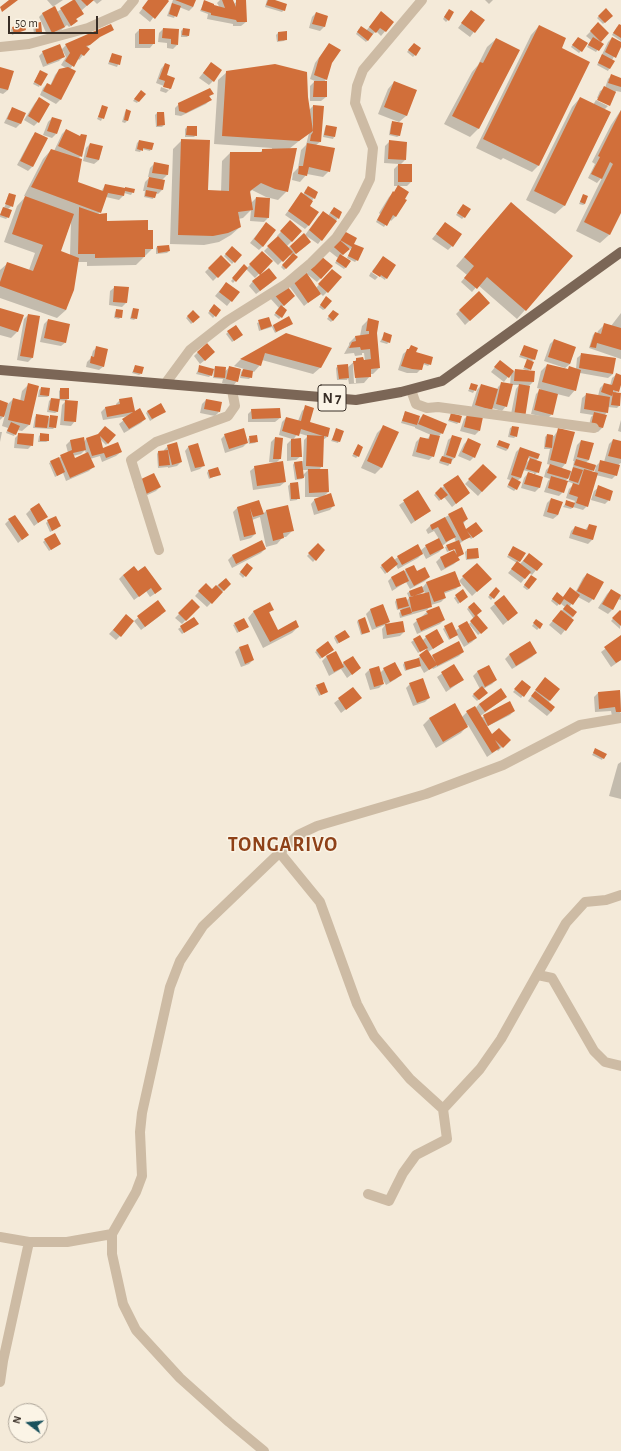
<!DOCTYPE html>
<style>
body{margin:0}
#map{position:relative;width:621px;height:1451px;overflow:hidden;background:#f4ead9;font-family:"Alegreya Sans",sans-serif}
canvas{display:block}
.north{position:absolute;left:8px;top:1403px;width:40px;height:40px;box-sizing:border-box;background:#fbf4e6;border:1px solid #ada599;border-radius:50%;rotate:286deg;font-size:11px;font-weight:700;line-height:16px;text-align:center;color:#382e26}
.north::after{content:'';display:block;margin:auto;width:14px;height:18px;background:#18515d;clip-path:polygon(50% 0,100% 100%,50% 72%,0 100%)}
.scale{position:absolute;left:8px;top:16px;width:90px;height:18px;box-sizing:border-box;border:2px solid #382e26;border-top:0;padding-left:5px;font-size:12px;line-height:14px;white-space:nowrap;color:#382e26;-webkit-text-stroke:3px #fbf4e6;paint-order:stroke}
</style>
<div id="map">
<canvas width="621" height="1451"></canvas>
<div class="north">N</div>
<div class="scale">50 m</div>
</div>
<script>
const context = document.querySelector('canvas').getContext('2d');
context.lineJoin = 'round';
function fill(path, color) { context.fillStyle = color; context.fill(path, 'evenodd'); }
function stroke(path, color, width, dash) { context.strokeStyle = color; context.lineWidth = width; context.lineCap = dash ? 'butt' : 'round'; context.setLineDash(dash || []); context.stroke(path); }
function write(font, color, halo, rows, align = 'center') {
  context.font = font + ' "Alegreya Sans",sans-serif'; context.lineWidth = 3; context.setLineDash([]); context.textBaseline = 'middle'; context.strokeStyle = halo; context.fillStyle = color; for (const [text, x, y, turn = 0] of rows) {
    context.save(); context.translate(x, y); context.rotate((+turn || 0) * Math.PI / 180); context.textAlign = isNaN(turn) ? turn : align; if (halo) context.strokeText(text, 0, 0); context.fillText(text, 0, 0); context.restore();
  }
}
fill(new Path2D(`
 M47 0H63L54 6 57 12 74 0H93L81 11 82 14 75 20V23L69 27 67 25 60 31 48 37 39 17 43 13 54 8Z
 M93 0H102L97 4Z
 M149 0H166L150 22 139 13Z
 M173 0H195L193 7 189 11 179 7 174 18 167 16Z
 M220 0H232L234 4 237 1 246 22 241 26H233V24L207 19 208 14 200 11 204 2 220 8 217 3Z
 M267 0H272L284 10 282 12 265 7Z
 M485 0H493L489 4Z
 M606 10 612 16 603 24 597 18Z
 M471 11 483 20 470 37 458 28Z
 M447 12 448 20 446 22 443 19Z
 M316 13 327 16 324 27 320 31 309 28 312 17Z
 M377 17 393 22 381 36 376 31 366 42 356 34 359 29 366 31Z
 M40 23 41 31 39 33 34 34 33 26 35 24Z
 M598 24 608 33 599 42 602 44 596 52 587 47 591 40 586 36Z
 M539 26 558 52 588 62 538 166 532 172 503 158 501 160 476 148 531 35Z
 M617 27H621V45L612 60 613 61 608 71 597 65 608 42 612 38 620 42 621 41 612 35Z
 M12 28 25 29 12 35 11 30Z
 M163 29 177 45 173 49 167 48V43L158 42 159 33Z
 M183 29 189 35 187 37H181V31Z
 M139 30H154V43L150 48H135V34Z
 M278 33 286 39 284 41 277 42 276 35Z
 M98 38 86 48 88 49 79 60 78 59 70 69 74 71 60 100 56 104 40 95 43 88 47 84 50 86 55 75 59 70 66 68 61 65 66 57 63 51 61 52 63 57 59 61 43 67 39 56 43 52 61 50 66 45Z
 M496 39 518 50 478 129 470 137 444 124 472 72 478 65 487 47Z
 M576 40 581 51 579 53 571 47Z
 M329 44 331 62 326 79 324 82H326V97L321 101H310V86L315 81 310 79 315 63Z
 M412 46 415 55 413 57 407 52Z
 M112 54 121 57 117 67 108 64Z
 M211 63 213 81 209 85 199 78Z
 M165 64 166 76 174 79 170 89 166 93 160 91 161 87 169 90V88L156 83 161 69Z
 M0 68 8 90 3 94 0 93Z
 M227 72 308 111 313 106 320 142 316 145 329 171 323 177 307 174 300 182 292 180 293 173 298 168 301 150 306 145 309 133 289 149 287 191 278 200 266 197 252 190 249 193 251 203 256 198 268 218 264 222 250 221 251 210 243 218 238 219 240 227 231 235 219 242 204 245 170 244 173 149 182 140 207 191 221 192 222 161 230 153H259L263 150H272V148L214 144 218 80Z
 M39 73 40 85 39 87 33 84Z
 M612 75 621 79V92L616 91 609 105 597 98 600 91 605 88 608 79Z
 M394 82 416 91 406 116 399 122 378 114 388 89Z
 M139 93 144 94 137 103 133 101Z
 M212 94 209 97 210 100 206 104 181 116 175 115V108L179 104Z
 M580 98 593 105 596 100 608 106 604 110 610 113 564 206 555 214 526 200 572 107Z
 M39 99 38 122 34 126 24 120 35 103Z
 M103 106 107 108 101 121 97 119Z
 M13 109 24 113 20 124 16 128 4 123 9 113Z
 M621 110V211L609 235 600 243 576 231 603 176 597 183 588 178 595 164 592 162 611 125Z
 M126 111H129L127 121 125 123 122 122 125 112Z
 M157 113H163L164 125 162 127H156L155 115Z
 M52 118 56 134 52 138 43 135 48 122Z
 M393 122 399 136 397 137 389 135 391 124Z
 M326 126 334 137 333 139 323 137 325 128Z
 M187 127 196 135 194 137H185V129Z
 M66 130 81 156 78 159 77 183 101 192 105 185 134 190 131 195 124 193 123 196 119 200 106 197 100 212 98 215 106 222 147 231 152 249 136 265 87 266V262H77L66 310 57 318 0 298V299V270L8 263 29 270 35 253 4 242 17 206 26 196H24L43 159 51 150 54 151 62 134ZM71 221 70 255 60 252Z
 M36 133 47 139 32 167 28 171 17 165 32 137Z
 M139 141 151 149 150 151 142 149 140 152 135 151 137 143Z
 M390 141 405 160 400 165 411 182 407 186H394V169L399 164 384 163 385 146Z
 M90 144 102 147 99 160 94 164 83 161 86 148Z
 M154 164 168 166 167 175 162 180V190L158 194 155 193 153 199 144 197 145 191H143L145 182 150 177H148L150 168Z
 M306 189 314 198 308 206 309 225 305 229 285 215 298 198 303 195Z
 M393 193 404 198 405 200 395 217 391 221 389 219 384 227 376 222 380 214 379 213 389 197Z
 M9 194 12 206 8 209V217L6 219 0 217V215L2 210 5 206 8 196Z
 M583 195 585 204 583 205 579 204Z
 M461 207 464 217 462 219 456 215Z
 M332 210 338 218 318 244 305 235 319 216H328Z
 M503 212 525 310 517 319 478 285 472 292 461 282 467 275 456 266Z
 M290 222 301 232 287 246 288 248 290 246H306L294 255 297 257 284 270 281 267 291 256 289 254 278 265 264 251 278 237 277 236Z
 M445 223 452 246 448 250 432 239Z
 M262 228 263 246 259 250 250 243Z
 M343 234 353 244 357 260 355 262 347 258 351 249 349 248 341 256 346 267 344 269 335 263 338 258 324 247Z
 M157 247 169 251 167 253 156 254V248Z
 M232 247 240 255 232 264 224 256Z
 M262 252 271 261 255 278 246 269 233 283 231 281 244 266 247 268Z
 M221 256 229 265 213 281 205 272Z
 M383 257 386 278 385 280 372 271Z
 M317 261 321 278 317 282 307 274 316 288 328 274 327 292 323 296 320 293 304 306 289 286 306 274Z
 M371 272 378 277 375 280 369 276Z
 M253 281 272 282 256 294 249 286Z
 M226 283 238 292 227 306 215 296Z
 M115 287 126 303 122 307 109 305 110 291Z
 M273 293 290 300 282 307 281 317 279 319 274 315 279 308 269 297Z
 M325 300V309L323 310 319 307Z
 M213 307 220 310 213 318 208 313Z
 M484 307 465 325 456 314 460 310Z
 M0 309 23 316 17 332 11 338 0 335Z
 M134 309 136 318 134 320 130 319 132 311Z
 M117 310 121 317 119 319 114 318 115 312Z
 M193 311 199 317 191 324 186 318Z
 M331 313 333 320 331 322 327 319Z
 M621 313V359L589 348 593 335 595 333 597 334 598 331 605 324 611 326Z
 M28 315 32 358 28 362 17 360 24 319Z
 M269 318 272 327 259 331 257 323Z
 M369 319 376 333 379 368 373 374H370V376L364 383 349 384 348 378 347 380H337L336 368 338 366 347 368 357 359 365 361 364 353H362V355L355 356 354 353 344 354 349 345V343L355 337 360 336 362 326ZM353 364H355L356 383H354Z
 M48 320 66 342 61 346 40 342 44 324Z
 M292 324 275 333 272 327 273 325Z
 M228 332 240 337 232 342 226 334Z
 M286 334 330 348 320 368 313 374 262 360 260 365 254 372 252 371 251 377 249 379 240 378 241 372 244 369 234 366 240 360Z
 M384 334 389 342 387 344 380 342Z
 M554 340 575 347 570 364 564 369H576L577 358 582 354 613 374 608 378 580 373 575 390 569 397 557 394 552 414 548 418 531 414 536 394 541 389 537 388 541 371 547 365 564 369 565 368 544 361 550 344Z
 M97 347 104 366 99 370 86 367 87 362 91 358 93 351Z
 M411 347 414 352 430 364 428 366 423 364 421 369 417 373H407L398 370 403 354Z
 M524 347 534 359 531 362 530 369 528 371 533 372V382L528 387 524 417 510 419 516 389 519 385H511L506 406 502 411 492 408 491 410 471 409 477 390 481 385 497 390 498 387 502 383 510 385 511 373 504 382 491 372 500 361 514 372 515 370 528 371 523 369 528 360 519 357Z
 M198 352 210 356 200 364 194 356Z
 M135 366 141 374 139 375 132 373Z
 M200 366 211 375 209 377 196 374Z
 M216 367 224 372 230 367 237 381 233 386 222 383 223 379 213 378 214 369Z
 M617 374 621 376V382L616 393 619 406 617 408 608 407 607 412 604 416 602 428 598 432 588 429 591 417 593 415 580 413 582 398 587 394 598 396 600 388 604 384 610 386 612 378Z
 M472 384 477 386 473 393 468 391Z
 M28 385 29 425 22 431 17 430 14 436 6 433 8 428 2 426 5 415 0 420V401L6 406 13 399 20 401 22 391Z
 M41 388 49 396 47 397H38L39 390Z
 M61 389 68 399 66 401 75 421 71 426 60 425 62 405 66 401 59 400 57 412 55 413 47 412 49 401 51 399 59 400V391Z
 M131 398 134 413 145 419 141 423 124 433 119 424 129 416 103 420 101 412 106 407 116 406V404L120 400Z
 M206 400 219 412 215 416 200 413 202 404Z
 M306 407 308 423 327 437 323 440 322 466 319 470 328 492 323 497H305V476L302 479 295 480 293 465 294 463 303 461 304 440 308 436 298 433 293 440 301 456 296 460 287 461V444L292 439 279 435 282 422 286 418 298 421 302 411ZM302 470H308L303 475Z
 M252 410 280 418 275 422H248V414Z
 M148 411 164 412 150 421 146 413Z
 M405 412 418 420 423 415 442 433 439 436 433 456 429 460 412 456 416 442 420 438 426 440 431 435 415 428V427L401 423Z
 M451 414 459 422 457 424 448 421Z
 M37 415 47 420 51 416 55 427 53 429 33 428 35 417Z
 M468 415 479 431 475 435 460 431 464 419Z
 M621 420V432L618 431Z
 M384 426 397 432 381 468 375 474 361 468 377 433Z
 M512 427 516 436 514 438 508 437 510 428Z
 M337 429 339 441 338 443 331 441Z
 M559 429 565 464 561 469 571 472 574 467H573L574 461H573L577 445 581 441 589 460 585 463 596 466 601 461 604 462 609 444 613 440 621 442V463L619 464 616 475 612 479 596 475 587 506 583 510 573 507 571 509 563 507 567 501 574 503 575 501 566 498 569 489 574 484 567 481 563 492 559 496 544 492 548 481 550 479 544 477 546 470 551 465 547 464 550 449H544L545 437 547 435 554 436ZM596 467 594 473 591 472ZM570 477 568 482 565 481Z
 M0 432H2L0 442Z
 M19 434 32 445 28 449 14 448 15 438Z
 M41 434 48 441 46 442H38L39 436Z
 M98 435H114L106 445 100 439 103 450 121 452 116 456 102 462 100 456 90 459 93 467 89 471 66 481 63 473 55 477 49 463 68 453 66 445 70 441 83 438 84 442 86 439ZM85 450 86 454 74 459 73 456 81 454Z
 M225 435 247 443 243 447 225 453 221 439Z
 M453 436 455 457 448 466 439 463 440 459 443 457 448 440Z
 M250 437 257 441 255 443 249 444 248 439Z
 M275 438 280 459 275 464 285 482 280 486 253 490 250 471 255 467 274 463 269 462 271 442Z
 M468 440 474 457 470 461 458 456 464 444Z
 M499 441 508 449 506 451 496 447Z
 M168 446 181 462 177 466 168 468V467L158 468 157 454 158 452H164V450Z
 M189 446 204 465 200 469 191 472 185 451Z
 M358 446V456L356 458 352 456Z
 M520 448 539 455 536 461 538 472 534 475 542 477 539 488 535 492 521 488 524 478 528 473 534 475V473L523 470 521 478 517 481 516 489 514 491 507 487 510 480 507 479 516 452ZM527 457 530 459 525 464Z
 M483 465 495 477 478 496 465 484Z
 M208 471 220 474 209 479 207 473Z
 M138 482 160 487 156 491 139 499 134 486Z
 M290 484 298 498 297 500 290 501 288 486Z
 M444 486 469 493 452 507 444 497 439 501 434 495Z
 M599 487 609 500 605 504 591 500 594 491Z
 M418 492 430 511 411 524 399 505Z
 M315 499 334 505 330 510 314 515 311 504Z
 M551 499 561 503 558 515 553 519 543 516 547 503Z
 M259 501 263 514 266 511 287 506 293 530 286 537H283L277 544 266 547 260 517 252 520 255 534 251 538 240 541 233 512 238 507Z
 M30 510 46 517 34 526 26 514Z
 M449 515 467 519 463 524 466 530 480 533 471 539 469 537 459 544 463 554 457 557 458 560 454 564 441 571 436 562 440 558 455 551 454 549 447 552 445 547 456 542 454 537 442 546 443 548 439 552 426 559 423 553 418 558 398 569 396 565 385 574 380 567 394 560 398 557 420 551 426 546 439 539 434 531 428 534 426 530 430 526Z
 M9 520 28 535 18 543 5 524Z
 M48 521 58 528 50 532 46 523Z
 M589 525 596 527 592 540 588 544 569 538 571 531 575 527 585 530Z
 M45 540 58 545 49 551 43 542Z
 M261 541 265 549 261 553 232 568 228 560 232 556Z
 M318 544 324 550 313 562 307 556Z
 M477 549 478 558 476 559 466 560 465 552 467 550Z
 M512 549 524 553 518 563 520 564 529 554 541 564 532 575 529 573 521 583 508 573 517 563 507 557Z
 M247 564 252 568 243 578 239 574Z
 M406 570 429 577 425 581 410 589 406 582 392 591 388 581 392 577 403 572Z
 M138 573 156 593 150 597 146 591 134 600 119 579 123 575Z
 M587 574 593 599 589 603 578 597 569 607 573 617 570 619 573 620 561 635 549 625 565 607 560 603 557 606 551 601 555 595 562 598 570 589 575 593 583 578Z
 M463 577 486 583 472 596 459 581Z
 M530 578 529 589 527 590 523 587Z
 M225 579 230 584 207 607 195 596 206 584 212 590Z
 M427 582 460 585 456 589 443 594 445 598 441 602 431 605 427 610 400 618 399 613 403 609 397 610 395 602 396 600 406 601 409 598 407 593 409 592 423 587ZM424 591 425 594 419 596Z
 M496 588 499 591 491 600 488 597Z
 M611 590 621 596V600L618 599 612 610 608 614 598 608 607 594Z
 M462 591 465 598 458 604 454 598Z
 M504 596 517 613 503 625 490 608Z
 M158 601 161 615 141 630 134 621Z
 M192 601 198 607 182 624 175 618Z
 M383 605 389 621 385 625 402 622 404 632 400 636 383 639 382 629 385 625 372 630 366 614 370 610Z
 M469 607 486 628 478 635 469 624 474 619 467 609Z
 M273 609 269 613 278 631 298 627 292 633 263 648 248 618 254 611Z
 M620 611 621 613 620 629 611 621Z
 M427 612 444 620 440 624 417 634 413 624Z
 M194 618 196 625 182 634 178 629Z
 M122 620 120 636 116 640 109 634Z
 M358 620 368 632 367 633 361 635 357 622Z
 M535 622 539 628 537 630 532 626Z
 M466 623 476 638 472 642 464 647 457 635 449 640 443 629 445 627 455 631Z
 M235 624 248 627 237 633 233 625Z
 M335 636 349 637 337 644 334 638Z
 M420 636 422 641 426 637 443 642 428 652 431 657 433 656 463 652 459 656 433 669 432 668 424 673 420 666 405 671 403 665 404 663 415 660 428 651 426 648 418 653 411 642Z
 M621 637V660L611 667 601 652Z
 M529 642 536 653 532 657 512 669 505 659 509 655Z
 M328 643 331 651 320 659 315 652Z
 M247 645 253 660 249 664 241 667 235 652 239 648Z
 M335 652 342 665 344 662 360 668 347 678 341 669 329 676 322 661 326 657Z
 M454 665 463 680 446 692 437 677Z
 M489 666 496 680 492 684 483 689 486 693 477 701 472 696 480 689 473 676 477 672Z
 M384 669 400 675 396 679 386 685 382 678 383 684 379 688 370 690 365 674 369 670 380 673Z
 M545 678 551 712 547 716 528 701Z
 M521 683 530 687 521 698 513 692Z
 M410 684 429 698 425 702 413 706 406 688Z
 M317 686 327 692 319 696 315 688Z
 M353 688 360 698 341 713 334 703Z
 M620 691 621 712 617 716H612L611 711 595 712 594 697 598 693Z
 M506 697 479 717 481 718 510 702 514 711 510 715 486 727 492 736 509 740 498 751 497 750 487 757 468 725 461 733 436 748 423 725 429 719 454 704 462 717 467 712 475 709 479 704Z
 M596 749 603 758 602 760 592 755Z
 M621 762V799L609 796 618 764Z`), '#0003');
fill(new Path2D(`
 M9 0H18L2 12 0 7Z
 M73 0H75L84 14 76 19 78 21 71 26 60 8Z
 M81 0H94L87 6Z
 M148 0H168L169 1 155 19 142 8Z
 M175 0H196L193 7Z
 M204 0 214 4V5L225 8 222 0H233L236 7V0H246L247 22H237L236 20 211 15V13L201 10Z
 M268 0H275L287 4 285 11 266 5Z
 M172 3 181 6 177 17 169 14Z
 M55 6 65 27 52 33 42 13Z
 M606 8 613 16 605 23 598 16Z
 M449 9 454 12 449 21 444 17Z
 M471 10 485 20 475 33 461 23Z
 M381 11 394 22 386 32 380 28 376 33 369 27Z
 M316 12 328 16 325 27 312 24Z
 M41 22 42 32 36 33 35 23Z
 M598 22 609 33 601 42 590 31Z
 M24 24 26 30 14 34 12 27Z
 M111 24 114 30 100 37 90 45 86 46 90 49 84 56 81 54 74 67 65 61 70 53 65 44Z
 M619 24 621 25V38L613 33Z
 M539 25 566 38 562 48 590 62 539 166 483 139Z
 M361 26 373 34 368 41 357 32Z
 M163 28 179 29 178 45 171 44V39L162 38Z
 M183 28 190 29 189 36 182 35Z
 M139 29H155V44H139Z
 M287 31V40L278 41V32Z
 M578 37 588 43 582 52 572 45Z
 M593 37 604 44 599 51 588 45Z
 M612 37 621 42V47L616 58 605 52Z
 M496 38 520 50 479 129 452 116 480 62 483 63Z
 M329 43 341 50 332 63 327 80 314 75 319 58Z
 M414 43 421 48 416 56 408 50Z
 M60 44 65 57 47 64 42 51Z
 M112 53 122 56 120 65 109 62Z
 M602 54 615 61 610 69 598 63Z
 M211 62 222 70 214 82 203 73Z
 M165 63 170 65 167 75 175 78 171 89 163 87 165 81 159 79Z
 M275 64 307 72 308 97 313 131 299 141 222 136 226 71Z
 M0 67 14 71 8 90 0 88Z
 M68 67 76 71 61 100 43 91 47 83 51 85 59 69Z
 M40 70 48 74 41 86 34 82Z
 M611 74 621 78V87L608 83Z
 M314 81H327V97H313Z
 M394 81 417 90 407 116 384 107Z
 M604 86 616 92 610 106 597 100Z
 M210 88 214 94 209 96 212 100 186 113 179 111 178 103Z
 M141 90 146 94 139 102 134 99Z
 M39 97 50 104 39 123 28 116Z
 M580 97 611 112 565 206 534 191Z
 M102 105 108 107 104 119 98 117Z
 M313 105 324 106 321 142 310 141 311 135 313 132Z
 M12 107 26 113 21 124 7 119Z
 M126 109 131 111 128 121 124 120Z
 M621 110V213L610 235 584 222 613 164 610 162 602 179 591 174 600 157 598 156Z
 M157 112H164L165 125 157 126Z
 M52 117 62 120 57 134 47 131Z
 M392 121 403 123 400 136 390 134Z
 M326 125 337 127 335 137 324 135Z
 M187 126H197V136L186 135Z
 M66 129 80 136 81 134 87 135 82 157 58 146Z
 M35 132 48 138 33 167 20 161Z
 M181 139 210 140 208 190 229 191 230 152H262V149L297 148 288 192 275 189 261 183 250 191 253 210 238 212 241 227 228 233 213 236 178 235Z
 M139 140 154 143 152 150 143 148V151L137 149Z
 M389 140 407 142 406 160 388 159Z
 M90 143 103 146 99 160 86 157Z
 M307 143 335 148 330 172 309 167 307 176 298 174 299 166H303Z
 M51 149 82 159 78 182 103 191 105 184 125 188V187L135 189 134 193 125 191 124 196 103 192 108 193 101 213 31 187Z
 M154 162 169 165 168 175 152 173Z
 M398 164H412V182H398Z
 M149 177 165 180 163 190 147 187Z
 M398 185 409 192 405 199 407 200 396 217 393 215 387 226 377 220 393 191 394 192Z
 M308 186 318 192 315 199 304 193Z
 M146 190 157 192 155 198 145 196Z
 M301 192 313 201 310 206 319 212 309 226 288 211Z
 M9 193 16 195 13 207 5 204Z
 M583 194 588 196 585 204 580 202Z
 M25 196 74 214 61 251 79 258 74 290 66 310 0 286V282L7 262 33 271 43 245 12 234Z
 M256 197 270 198 269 218 254 217Z
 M511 202 573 256 526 311 487 277 477 289 464 278 474 266 464 257Z
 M463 204 471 209 465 218 457 213Z
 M3 207 12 210 9 218 0 215Z
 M79 207 99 214 107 213V221L148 220V230H153V249H145V257L95 258V254H78Z
 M334 207 342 212 339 219 330 213Z
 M323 211 337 221 322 241 309 230Z
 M290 220 302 231 292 242 280 231Z
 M266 222 276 230 263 247 254 239Z
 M445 222 462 234 453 247 436 234Z
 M344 231 357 238 354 244 364 248 358 261 348 256 352 247 340 240Z
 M304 233 311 242 296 254 290 246Z
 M334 235 350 249 343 255 328 242Z
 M278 236 293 252 283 262 267 246Z
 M169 245 170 251 158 253 157 246Z
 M232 246 242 255 235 263 225 254Z
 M262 251 273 261 260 275 249 264Z
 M293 253 298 257 286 269 282 265Z
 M340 254 351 261 346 268 336 261Z
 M221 255 231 265 218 278 208 268Z
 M321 256 333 266 321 279 310 269Z
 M383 256 396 265 387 279 381 275 380 277 372 272Z
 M244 264 248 268 236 282 232 278Z
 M269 268 277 278 260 291 252 281Z
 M332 269 342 277 328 293 318 284Z
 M306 272 321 294 308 303 293 281Z
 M226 282 240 292 232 302 219 292Z
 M284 282 295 296 284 306 272 292Z
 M114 286 129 287 127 303 113 302Z
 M479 291 490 303 470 321 459 310Z
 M326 296 332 301 325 309 320 305Z
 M214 304 221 310 216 317 209 311Z
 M281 305 287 310 282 318 275 313Z
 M0 308 24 315 18 332 0 326Z
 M133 308 139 309 137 319 131 318Z
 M116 309 123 310 122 318 115 317Z
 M193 310 200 317 193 323 187 316Z
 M333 310 339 314 333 321 328 316Z
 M28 314 40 316 33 358 20 356Z
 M289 316 293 324 276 332 273 325Z
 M269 317 272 326 261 330 258 320Z
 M368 318 379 321 377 333 380 368 371 369V377L355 378 353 361H356V358L363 357 364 360 371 359 370 349 361 350 360 347 349 348 352 342 356 341 355 336 369 334V331H366Z
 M48 319 70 324 66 343 44 338Z
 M604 323 621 328V350L597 343 596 348 590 347 595 332 601 334Z
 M236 325 243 335 234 341 227 331Z
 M384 332 392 335 390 343 382 340Z
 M286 333 332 348 321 368 265 353 261 366 240 359Z
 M554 339 576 347 570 364 548 357Z
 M207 343 215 352 205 361 197 352Z
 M411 345 418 348 416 352 433 357 431 365 424 363 422 370 412 369 401 366 407 349H409Z
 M524 345 538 350 535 360 520 355Z
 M96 346 108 349 104 367 90 363 91 356 94 357Z
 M581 353 616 358 613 374 579 368Z
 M527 359 534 362 531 370 524 367Z
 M500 360 514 371 509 378 494 367Z
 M348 364 349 378 339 379 337 365Z
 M547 364 568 369 569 366 581 370 576 391 542 382Z
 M135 365 144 367 142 374 133 372Z
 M199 365 214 369 212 376 198 372Z
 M215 366 226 367 225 378 214 377Z
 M229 366 241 369 238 382 226 379Z
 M243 369 253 371 252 378 241 376Z
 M515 369 535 371 534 382 514 381Z
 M616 373 621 375V385L619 392 613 390V392L621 393 620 406 611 405 613 393 612 396 601 392 604 383 612 385Z
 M501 382 513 384 507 407 496 404Z
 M28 383 39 386 30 425 8 420 13 398 24 401Z
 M471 383 478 385 476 391 469 389Z
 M481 384 498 389 492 410 475 405Z
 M519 384 530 386 525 418 514 416Z
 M41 387 50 388 49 396 40 395Z
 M60 388H69V399H60Z
 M539 389 558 394 553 415 534 410Z
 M586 393 610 397 608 413 584 409Z
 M132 397 135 411 140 408 146 419 129 429 122 419 133 412 107 417 105 407 120 404 119 399Z
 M51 398 60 399 58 412 49 410Z
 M206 399 222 402 220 412 204 409Z
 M0 400 8 403 4 417 0 416Z
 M65 400 78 401 76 422 64 421Z
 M161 403 166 412 152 419 147 411Z
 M305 405 314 408 310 422 330 428 328 437 324 436 323 467 306 466 307 435 323 436 301 429 299 436 282 431 286 417 301 421Z
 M280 408 281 418 252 419 251 409Z
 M405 411 420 416 417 425 402 421Z
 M594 412 607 415 603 428 591 425Z
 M451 413 462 416 460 423 449 420Z
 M36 414 49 416 47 428 35 427Z
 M423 414 447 424 443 434 418 424Z
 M467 414 483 417 480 431 464 427Z
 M50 415 58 416 56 428 49 427Z
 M11 422 20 426 16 435 7 431Z
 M383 425 399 432 382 468 367 461Z
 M105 426 116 435 108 444 100 436 103 448 118 442 122 452 106 458 104 453 92 456 86 438 98 434Z
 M512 426 519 427 517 437 510 435Z
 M244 428 248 443 229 449 224 434Z
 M336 428 344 431 340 442 332 440Z
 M558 428 575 432 566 464 550 460Z
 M18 433 34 434 33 446 17 444Z
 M40 433 49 434V441H40Z
 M430 434 440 436 434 457 416 452 420 437 429 439Z
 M547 434 553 435 552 448 545 447Z
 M257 435 258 442 250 443 249 436Z
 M452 435 462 438 455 458 446 455Z
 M84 437 86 450 73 453 75 458 88 452 95 467 70 478 60 455 72 450 70 440Z
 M275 437 283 438 281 459H273Z
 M301 438 302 457H291V439Z
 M468 438 481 444 475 458 462 452Z
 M613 439 621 441V459L608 456Z
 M499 440 510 444 508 449 497 445Z
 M581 440 594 443 589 460 577 457Z
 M177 442 182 462 172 465 167 445Z
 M198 443 205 466 195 468 188 446Z
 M358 444 363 447 359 457 353 454Z
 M520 447 540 454 538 459 529 456 521 478 511 475Z
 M168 450 170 465 159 466 158 451Z
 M442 456 452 459 451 464 440 461Z
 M59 457 65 472 57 476 50 461Z
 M530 458 542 462 539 473 526 469Z
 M576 459 596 465 594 471 574 465Z
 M600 460 620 465 617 476 598 471Z
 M283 461 286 482 257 486 254 466Z
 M302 461 304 478 297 479 294 462Z
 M483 464 497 477 482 492 468 479Z
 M550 464 571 471 568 479 547 473Z
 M218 467 221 475 210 478 208 470Z
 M573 467 583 470 578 483 569 480Z
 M308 469H328L329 492 309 493Z
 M584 469 598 473 588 507 576 503 578 497 569 494 573 483 579 485Z
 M528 472 543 477 540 488 524 484Z
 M154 473 161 487 144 495 137 481Z
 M458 475 470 493 456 504 443 485Z
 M551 476 568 481 564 493 548 488Z
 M512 477 521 482 517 490 508 485Z
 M298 482 300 499H291L290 483Z
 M598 485 613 491 610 501 595 496Z
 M441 487 448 495 441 500 435 493Z
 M418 490 431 511 415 521 403 500Z
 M331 493 335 506 318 511 314 499Z
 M551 498 563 502 558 515 547 512Z
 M259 500 264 514 253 517 250 508 256 534 244 537 237 507Z
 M566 500 575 503 573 508 565 505Z
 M39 503 48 517 38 523 30 509Z
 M288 505 294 531 283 533 284 538 273 541 266 510Z
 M462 507 468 519 463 522 466 529 476 522 483 531 473 538 467 531 471 537 462 541 448 514Z
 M15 515 29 535 22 540 8 519Z
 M56 516 61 526 52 531 47 520Z
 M445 517 456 537 446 542 438 527 432 530 430 525Z
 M589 524 597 526 593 540 572 534 575 526 587 530Z
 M55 533 61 544 51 550 44 539Z
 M439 538 444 548 430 555 425 545Z
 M262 540 266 549 236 564 232 555Z
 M459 540 464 554 458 557 460 560 445 568 440 557 454 550 457 555 455 549 449 551 446 545Z
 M318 543 325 550 316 561 308 553Z
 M418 544 423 554 402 565 397 556Z
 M513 546 526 553 520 562 508 555Z
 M478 548 479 558 467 559V549Z
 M529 553 543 564 537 571 523 561Z
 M392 556 398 564 387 573 381 565Z
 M517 561 531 572 525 579 511 569Z
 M247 563 253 568 246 577 240 572Z
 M477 563 492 579 477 592 462 576Z
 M414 565 417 571 425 567 430 577 414 586 405 569Z
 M134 566 138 571 145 566 162 589 155 594 151 588 139 597 123 575Z
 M404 570 409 581 396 587 391 577Z
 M455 571 461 586 444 592 446 598 434 602 426 582Z
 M587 573 604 582 594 600 577 591Z
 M531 575 537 579 529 589 524 585Z
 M226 578 231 584 224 591 218 585Z
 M206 583 212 589 216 585 223 592 212 604 198 591Z
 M422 586 424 592 411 597 409 591Z
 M496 587 500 591 494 599 489 595Z
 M570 587 580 595 573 605 564 599 560 605 552 599 557 592 563 597Z
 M463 589 468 597 460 603 455 595Z
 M611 589 621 595 613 610 602 604Z
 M429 592 432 607 412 612 409 597Z
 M504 595 518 613 508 621 494 603Z
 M406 597 409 606 398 609 396 599Z
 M192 599 200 607 186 621 178 613Z
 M158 600 166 611 145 627 137 616Z
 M270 602 274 610 269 612 278 630 296 620 299 627 270 642 253 611Z
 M474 602 482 611 477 615 488 628 481 634 470 621 475 616 468 607Z
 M383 604 390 622 376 627 370 609Z
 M567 604 577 612 573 617 563 609Z
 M439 606 445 620 421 631 416 619 428 614 426 611Z
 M410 607 412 613 402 616 400 610Z
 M561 610 574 620 566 631 552 621Z
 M620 610 621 611V626L612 618Z
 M126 614 134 621 121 637 113 630Z
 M194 617 199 624 184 633 180 626Z
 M365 617 370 632 362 634 358 620Z
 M244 618 249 627 239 632 234 623Z
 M536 619 543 624 540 629 533 623Z
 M403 621 405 632 387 635 385 624Z
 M467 621 477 638 468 643 458 626Z
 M452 622 458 635 450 639 444 626Z
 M437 629 444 642 433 649 425 636Z
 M345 630 350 637 339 643 335 636Z
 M420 635 428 648 420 652 413 639Z
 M621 635V660L616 663 604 647Z
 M328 641 334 650 322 658 316 650Z
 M459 641 464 652 437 666V665L429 670 419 655 427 649 436 663 432 655Z
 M530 641 537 653 516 666 509 654Z
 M248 644 254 660 245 664 239 647Z
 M336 651 344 667 334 672 326 656Z
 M353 656 361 668 352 675 343 662Z
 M419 658 421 666 406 670 404 662Z
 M395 662 402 675 390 682 383 668Z
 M454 664 464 680 450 688 441 672Z
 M489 665 497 680 485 687 477 671Z
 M379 666 384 684 374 687 369 669Z
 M545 677 560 689 550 701 535 690Z
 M423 678 430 698 417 703 409 683Z
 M522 680 531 687 524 697 514 689Z
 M324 682 328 692 321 695 316 685Z
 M482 686 488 693 479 700 473 694Z
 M353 687 362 698 346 710 338 698Z
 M501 688 507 697 485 712 479 704Z
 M620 690 621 712H616L615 707 599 709 598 692Z
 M535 691 555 707 551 712 531 696Z
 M510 701 515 711 488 726 483 715Z
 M455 703 468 727 443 742 429 718Z
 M475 706 492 734 499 728 511 740 503 748 495 740 500 748 492 753 466 711Z
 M595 748 607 754 604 759 593 753Z`), '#d16f3a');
stroke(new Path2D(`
 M165 384 190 350 227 321 286 284 311 263 336 238 355 210 370 179 373 148 355 103 357 86 363 70 422 0
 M411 390 416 404 427 408 438 407 594 428
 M159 550 131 460 156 442 228 416 235 406 232 390
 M280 853 320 902 357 1004 374 1036 410 1079 443 1109 447 1139 416 1155 403 1173 389 1201 368 1194
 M538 975 552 978 594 1051 605 1062 621 1066
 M443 1109 480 1069 501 1039 566 923 585 902 606 900 621 895
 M0 1237 29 1242H67L112 1234
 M0 1382 3 1361 29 1242
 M264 1451 229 1422 180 1378 136 1330 123 1304 112 1254V1234L136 1192 142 1176 140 1132 142 1113 170 987 180 961 203 926 298 835 317 826 426 794 503 765 580 725 621 718`), '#cdbba4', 10);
stroke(new Path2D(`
 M0 47 29 44 88 28 124 12 134 0`), '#cdbba4', 10);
stroke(new Path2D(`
 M0 370 356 400 401 392 442 381 621 252`), '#7b6656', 10);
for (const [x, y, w] of [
 [332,398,28]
]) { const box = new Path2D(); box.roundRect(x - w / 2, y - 13, w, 26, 3); context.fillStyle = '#fbf4e6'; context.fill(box); stroke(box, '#382e26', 1); }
write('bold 15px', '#382e26', null, [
 ["N 7",332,398]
]);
context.letterSpacing = '1px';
write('bold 20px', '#8e4118', '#fbf4e6', [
 ["TONGARIVO",283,845]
]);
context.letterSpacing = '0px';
</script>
